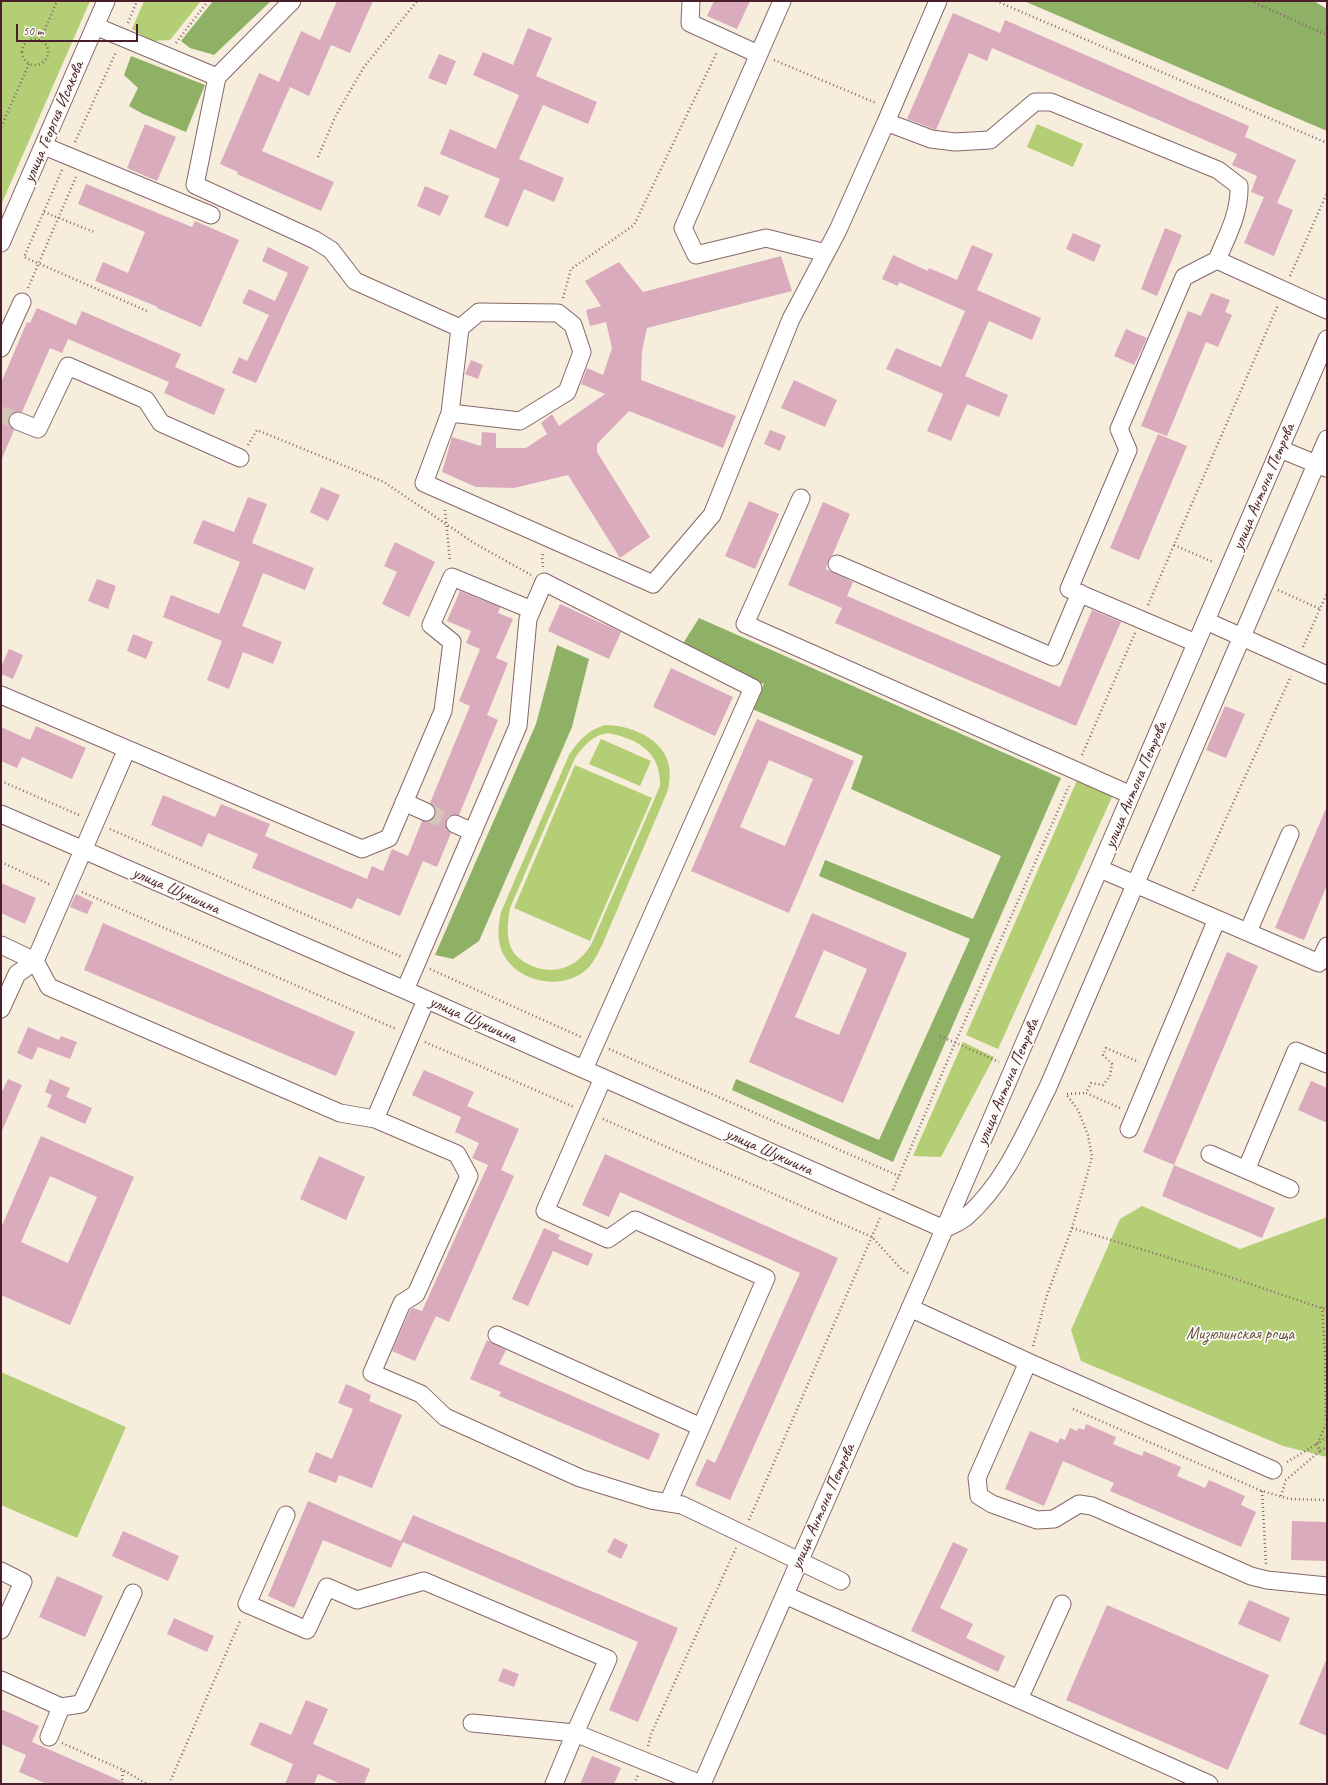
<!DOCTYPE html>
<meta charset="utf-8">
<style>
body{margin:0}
#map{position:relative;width:1328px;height:1785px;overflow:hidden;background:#f7eddc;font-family:Caveat,sans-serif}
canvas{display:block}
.frame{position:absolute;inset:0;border:2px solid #4a1f2b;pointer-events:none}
.scale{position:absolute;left:16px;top:24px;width:122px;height:18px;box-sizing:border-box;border:2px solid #4a1f2b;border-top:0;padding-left:5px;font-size:12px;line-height:14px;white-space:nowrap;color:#4a1f2b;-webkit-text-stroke:3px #fdfcf7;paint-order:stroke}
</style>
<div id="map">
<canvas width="1328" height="1785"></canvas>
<div class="frame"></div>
<div class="scale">50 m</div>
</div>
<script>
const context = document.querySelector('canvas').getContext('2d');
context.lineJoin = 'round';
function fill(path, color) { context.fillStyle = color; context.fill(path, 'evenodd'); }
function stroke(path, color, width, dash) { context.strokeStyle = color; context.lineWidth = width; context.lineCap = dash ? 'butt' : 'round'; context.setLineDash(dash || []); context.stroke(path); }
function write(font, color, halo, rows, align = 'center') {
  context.font = font + ' Caveat,sans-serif'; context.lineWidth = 3.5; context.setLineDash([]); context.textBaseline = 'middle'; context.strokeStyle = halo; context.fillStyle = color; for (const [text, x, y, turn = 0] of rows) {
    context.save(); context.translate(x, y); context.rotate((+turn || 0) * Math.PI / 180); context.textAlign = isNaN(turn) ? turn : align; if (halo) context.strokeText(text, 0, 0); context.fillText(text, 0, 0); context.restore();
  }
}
fill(new Path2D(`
 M1 1H90L1 205Z
 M144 1H201L170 40 151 41 132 29Z
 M1037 124 1083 144 1073 167 1027 147Z
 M605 725C628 725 658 736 667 759 671 769 670 780 668 790L603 943C599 951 595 960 589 967 567 991 521 984 505 957 496 943 498 927 501 912L569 755C578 741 588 730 605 725ZM608 733C638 739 661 752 660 786L591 945C577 968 552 977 528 964 520 960 513 954 510 945 506 933 508 920 510 908L575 758C585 745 591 736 608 733Z
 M601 739 651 761 640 786 589 764Z
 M575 765 652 798 590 941 514 908Z
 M1078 778 1112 797 998 1049 966 1035Z
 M963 1042 994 1057 941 1157 913 1156Z
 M1142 1206 1240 1249 1327 1217V1457L1283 1446 1081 1361 1071 1330 1120 1219Z
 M1 1372 126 1427 77 1538 1 1505Z`), '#b3ce74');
fill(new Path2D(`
 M213 1H271L214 55 190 48 181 41Z
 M1024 1H1314L1327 9V131Z
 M131 56 205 85 186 132 143 114 129 106 138 88 124 75Z
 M699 618 1061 778 893 1162 732 1090 736 1079 879 1140 970 939 819 876 825 860 973 919 1001 856 851 789 863 756 752 709 764 684 682 645Z
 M557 645 589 659 572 727 479 941 453 959 435 955 536 724Z`), '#8eb166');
fill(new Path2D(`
 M337 1H373L350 53 331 45 309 96 290 87 262 151 334 182 321 211 237 174 238 172 220 164 259 73 279 82 301 31 320 40Z
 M714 1H750L737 29 707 16Z
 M953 13 1000 33 1005 20 1249 126 1245 137 1296 160 1277 203 1293 210 1274 256 1244 243 1264 197 1251 192 1257 176 1232 165 1237 154 992 48 987 61 969 53 936 130 907 119Z
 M528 28 552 38 536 76 597 102 588 124 543 105 519 159 564 178 554 202 524 189 508 227 484 217 500 179 440 154 450 129 496 149 519 95 473 75 483 52 513 65Z
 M439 54 456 61 446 85 428 78Z
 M145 124 176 137 157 181 127 168Z
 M86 184 192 227 195 221 239 240 201 327 157 308 158 307 95 281 103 262 128 273 145 232 78 204Z
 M425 186 449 196 440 216 417 206Z
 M1165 228 1182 235 1157 296 1141 289Z
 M1073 233 1101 245 1094 262 1066 249Z
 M972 245 993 254 977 290 1041 318 1032 340 989 321 965 376 1008 395 999 417 967 404 951 441 927 431 943 394 886 369 896 348 941 367 965 311 899 282 898 286 882 279 893 255 928 271 929 268 957 280Z
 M268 247 309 267 256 383 232 373 239 357 247 361 269 315 242 303 249 289 275 301 288 273 262 261Z
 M781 256 792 291 647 328 642 351 641 380 736 416 723 448 629 411 597 444V452L650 537 620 558 568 475 514 488 476 487 442 472 452 437 481 446 482 432 496 433V448H526L547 434 541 423 552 414 559 426 605 394 581 384 587 368 603 375 612 348 606 322 590 326 586 310 601 306 585 281 619 262 643 292Z
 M1211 293 1230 300 1225 312 1232 315 1218 347 1206 342 1167 436 1141 426 1188 311 1201 316Z
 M37 308 76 325 82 311 181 354 175 367 225 389 214 415 164 393 169 382 68 339 62 353 50 348 22 412 16 411 9 417 8 423 14 430 1 461V383L27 322 30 323Z
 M1126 329 1147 338 1134 365 1114 356Z
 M471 360 483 365 478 379 465 374Z
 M794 380 837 400 825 427 781 408Z
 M770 430 786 436 780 451 764 444Z
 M1158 434 1187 446 1139 560 1110 548Z
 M321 487 340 495 328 521 310 512Z
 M248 497 267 504 252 543 314 568 305 590 263 573 242 626 282 642 273 664 243 652 229 689 207 680 222 641 163 617 171 595 219 614 240 562 193 543 203 520 234 532Z
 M749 501 779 514 755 569 725 556Z
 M823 502 850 514 832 556 828 560 826 569 853 582 847 596 1060 687 1092 610 1121 622 1076 726 835 623 842 608 788 585Z
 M395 542 435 562 409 617 382 604 397 572 384 566Z
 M97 579 116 586 108 609 88 601Z
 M460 591 500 607 498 613 513 619 496 658 508 663 487 715 498 720 459 815 449 816 446 820 447 830 451 833 437 867 423 861 400 916 357 898 352 909 252 868 258 854 208 833 202 847 151 825 163 795 215 817 221 804 270 824 265 836 367 879 372 866 383 871 392 849 408 856 422 821 431 820 435 816 434 807 430 803 470 706 459 701 480 649 466 643 471 631 447 621Z
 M560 604 621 632 609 659 548 631Z
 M133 634 153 642 146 659 127 651Z
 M9 649 23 655 13 679 1 674V667Z
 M671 668 733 697 715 736 653 707Z
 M1225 706 1245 714 1226 758 1206 750Z
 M757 719 854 761 789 913 691 871ZM769 760 813 779 785 846 740 827Z
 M36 726 86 748 72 779 22 757 17 768 1 761V727L30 740Z
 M1327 806V885L1304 940 1275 928Z
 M1 883 36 898 25 924 1 913Z
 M76 894 93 902 87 914 70 907Z
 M812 913 907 953 843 1103 749 1062ZM824 950 867 969 839 1035 795 1017Z
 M103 923 355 1032 336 1076 84 970Z
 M1227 952 1258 966 1174 1165 1143 1152Z
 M28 1027 59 1040 61 1036 77 1042 70 1059 38 1047 32 1060 17 1053Z
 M424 1070 474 1092 467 1106 519 1129 501 1170 514 1176 449 1322 436 1316 415 1361 392 1351 410 1310 413 1308 422 1311 488 1165 472 1158 479 1143 455 1132 461 1117 412 1095Z
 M8 1079 22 1085 1 1133V1094Z
 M50 1079 70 1088 66 1097 92 1108 85 1124 47 1107 52 1095 45 1092Z
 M1311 1081 1327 1088V1123L1298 1110Z
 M41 1136 134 1177 70 1325 1 1295V1228ZM50 1176 97 1197 68 1263 21 1242Z
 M605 1154 838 1258 730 1500 695 1485 707 1459 715 1463 800 1273 620 1192 609 1217 582 1205Z
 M319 1156 365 1177 346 1220 300 1199Z
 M1174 1165 1275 1208 1262 1238 1162 1196Z
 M544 1228 560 1235 558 1239 593 1254 588 1266 553 1251 528 1306 512 1299Z
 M487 1340 506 1350 499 1364 660 1434 649 1460 499 1396 501 1392 470 1379Z
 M346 1384 371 1395 369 1401 402 1415 372 1488 339 1475 336 1483 308 1472 316 1452 332 1459 353 1409 338 1403Z
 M1086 1424 1116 1437 1113 1444 1142 1456 1144 1451 1181 1467 1177 1476 1205 1488 1209 1480 1245 1496 1241 1505 1256 1512 1241 1547 1110 1491 1114 1483 1063 1461 1044 1506 1005 1489 1030 1431 1058 1443 1060 1438 1065 1440 1070 1428 1077 1431 1078 1428 1084 1430Z
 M308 1501 401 1541 413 1515 678 1628 638 1722 609 1710 638 1642 403 1542 391 1568 323 1540 294 1608 268 1596Z
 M1292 1521 1327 1522V1561L1291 1560Z
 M123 1531 179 1556 168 1581 112 1556Z
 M614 1538 628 1545 621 1559 607 1552Z
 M953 1542 968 1549 940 1608 973 1624 966 1638 1005 1656 998 1672 911 1631Z
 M57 1576 103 1596 85 1637 39 1617Z
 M1249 1600 1290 1618 1280 1642 1238 1624Z
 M1107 1605 1269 1675 1228 1770 1066 1700Z
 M174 1618 214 1636 207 1652 167 1634Z
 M1327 1658V1736L1299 1724Z
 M503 1668 519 1674 514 1687 498 1681Z
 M306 1700 328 1709 313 1744 370 1769 364 1784H341L318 1774 314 1784H285L293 1764 250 1745 260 1722 291 1735Z
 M1 1709 39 1726 32 1742 128 1784H47L19 1772 26 1755 1 1744Z
 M592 1756 621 1768 614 1784H580Z`), '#daabbd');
stroke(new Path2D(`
 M1 414 18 421
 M426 812 455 824`), '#d4c4b9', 17, [17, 8]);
const minor = new Path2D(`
 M292 1 217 77 195 185 315 240 331 250 355 281 460 328
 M691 1 690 23 758 54
 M782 1 683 228 696 255 766 238 826 253
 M938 1 886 122 931 139 955 142 990 140 1035 102H1051L1218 170 1239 186C1240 213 1227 236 1217 260
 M95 26 217 77
 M44 146 211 215
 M1 243 106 1
 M1 348 22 302
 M450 413 520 421 567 392 582 352 573 325 558 313 479 312 460 328 450 413 424 483 653 584 712 515 791 319 838 230 886 122
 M18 421 38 429 68 366 146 400 161 423 240 458
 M1280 449 1326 468
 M801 498 745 624 1131 795
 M837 564 1053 657 1080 593
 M1206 621 1327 675
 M1196 643 1069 589 1128 450 1119 429 1184 277 1217 260 1327 310
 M1 695 127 749 35 961 49 987 340 1113 375 1119 426 1000
 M127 749 362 849 389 838 443 711 452 642 431 625 452 577 532 610
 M404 802 426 812
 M1 814 405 990 944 1229
 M455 824 473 832
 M1100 869 1217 919 1129 1129
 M1217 919 1319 963 1327 946
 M1248 932 1290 834
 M1 945 35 961 17 974 1 1009
 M405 990 518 726 528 619 544 582 753 688 584 1069
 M603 1078 545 1211 608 1239 635 1220 766 1278 668 1503
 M375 1119 457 1154 469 1176 416 1294 402 1303 372 1373 421 1394 445 1417 580 1478 651 1500 682 1505 841 1581
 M1210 1154 1290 1189
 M1246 1170 1296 1051 1327 1064
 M944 1229C951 1226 960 1222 966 1217 1005 1183 1025 1133 1048 1087L1327 439
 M910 1308 1028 1362 977 1478 979 1496 992 1504 1037 1520 1054 1519 1079 1504 1092 1506 1251 1576 1267 1580 1327 1586
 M497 1335 701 1427
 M1028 1362 1273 1470
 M286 1515 247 1604 307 1630 327 1587 357 1600 424 1581 608 1659 575 1733 701 1784
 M1 1571 23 1582 1 1630
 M785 1595 1209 1784
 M1 1680 61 1707 49 1737
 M1019 1699 1062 1604
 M61 1707 81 1704 133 1593
 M472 1723 575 1733 554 1784
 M702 1784 922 1281 1327 339`);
stroke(minor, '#876769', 19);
stroke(new Path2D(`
 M996 1 1327 143
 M1251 1 1327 35
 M128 23 137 1
 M22 52a13 13 0 1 1 26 0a13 13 0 1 1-26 0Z
 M40 41 57 1
 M176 43 208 1
 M774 60 876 103
 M1 127 29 64
 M75 142 116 52
 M318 157 336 115 364 67 417 1
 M62 170 24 257 147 311
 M44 212 94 232
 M1290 276 1327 193
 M28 288 76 177
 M563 298 571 269 634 225 717 52
 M248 445 257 430 384 482 474 543 531 575
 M445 510 450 561
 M1174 545 1213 562
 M543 567 542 557 543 553
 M1278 590 1320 609
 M1148 605 1278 305
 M1303 647 1327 593
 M1082 755 1135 633
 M1 781 81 816
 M110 829 402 957
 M1 862 51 885
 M1193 891 1291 676
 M82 892 396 1029
 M430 969 581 1037
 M940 1036 999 1062
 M425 1042 574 1107
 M609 1049 899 1176
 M1067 1094 1086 1093
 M1120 1108 1086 1093 1091 1083 1103 1085 1110 1076 1112 1064 1103 1055 1106 1048 1139 1062
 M603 1119 872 1237 902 1270 908 1273
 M893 1190 955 1043 1069 786
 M1072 1228 1215 1272 1327 1310
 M1322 1307 1325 1353 1326 1423
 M1033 1346 1047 1295 1072 1228 1092 1157 1088 1135 1078 1110 1066 1094
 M1073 1409 1262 1491 1290 1499 1327 1500
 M1327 1437 1317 1444 1320 1451 1327 1447
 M1287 1462 1317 1444 1327 1422
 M1262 1491 1266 1564
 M1281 1496 1286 1480 1320 1451
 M749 1520 880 1218
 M62 1743 123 1770 147 1784
 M648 1746 651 1734 736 1548
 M122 1784 123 1770
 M169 1784 241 1619
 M634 1784 638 1775`), '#876769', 2.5, [1, 3]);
stroke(minor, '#fff', 17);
write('17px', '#4a1f2b', '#fdfcf7', [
 ["улица Георгия Исакова",54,122,-67],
 ["улица Антона Петрова",1264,487,-67],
 ["улица Антона Петрова",1136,785,-67],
 ["улица Шукшина",176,891,24],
 ["улица Шукшина",473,1020,24],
 ["улица Антона Петрова",1008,1082,-67],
 ["улица Шукшина",769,1152,24],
 ["улица Антона Петрова",823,1507,-66]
]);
write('17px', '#6a5441', '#fdfcf7', [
 ["Мизюлинская роща",1240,1335]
]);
</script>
